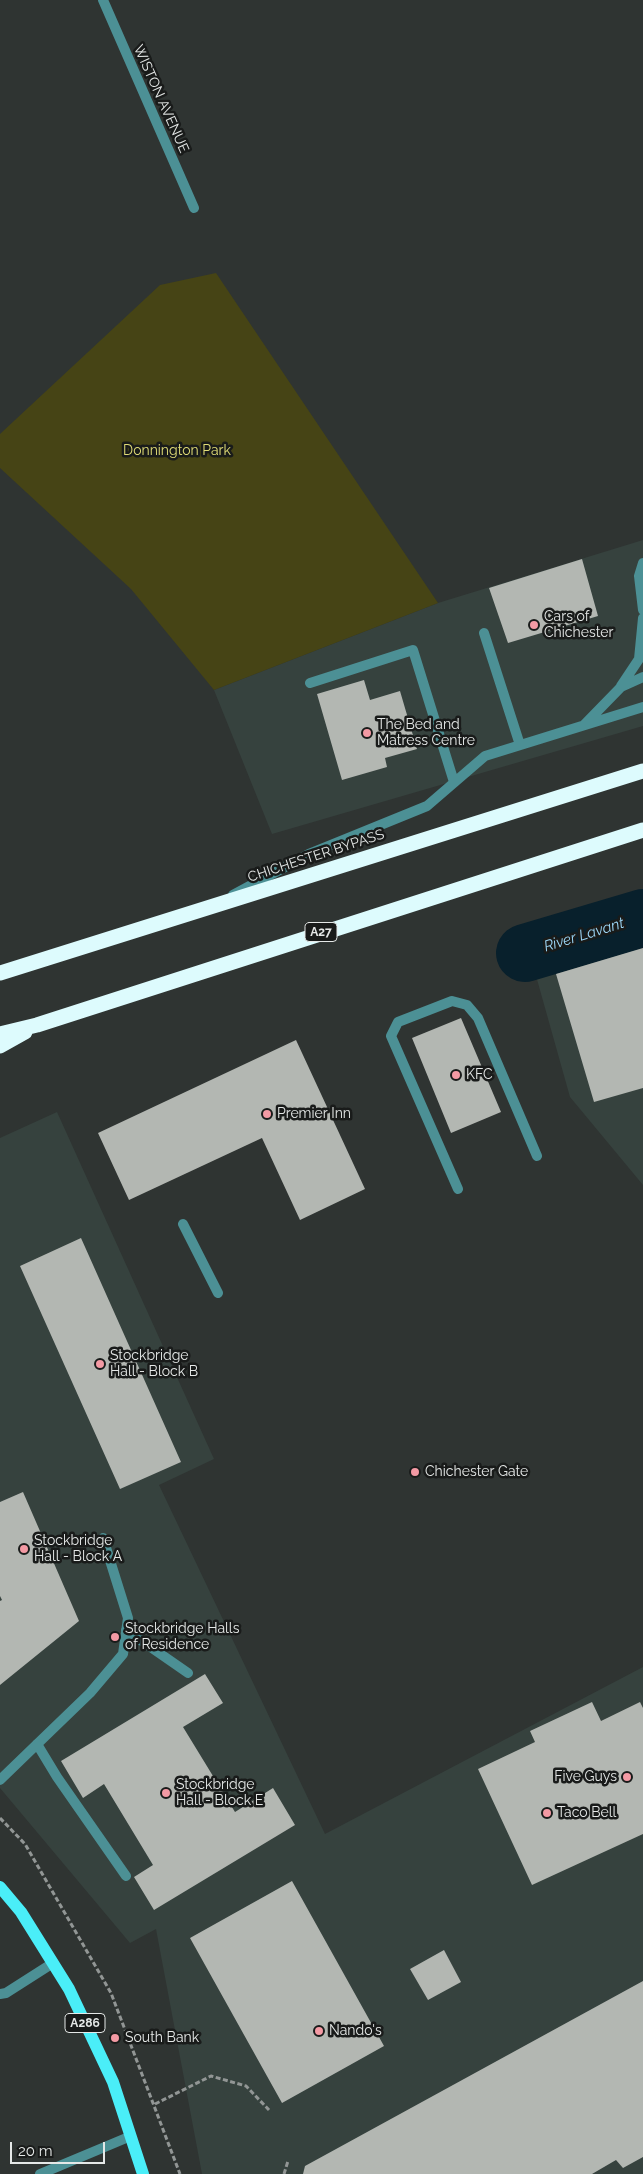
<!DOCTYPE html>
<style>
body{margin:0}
#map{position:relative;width:643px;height:2174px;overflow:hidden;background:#2f3432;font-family:Raleway,sans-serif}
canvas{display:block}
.scale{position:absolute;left:10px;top:2142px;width:95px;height:22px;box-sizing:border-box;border:2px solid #e5e8e7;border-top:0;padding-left:6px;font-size:15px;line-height:18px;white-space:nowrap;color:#e5e8e7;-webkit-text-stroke:4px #191b1a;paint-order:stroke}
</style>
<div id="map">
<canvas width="643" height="2174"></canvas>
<div class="scale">20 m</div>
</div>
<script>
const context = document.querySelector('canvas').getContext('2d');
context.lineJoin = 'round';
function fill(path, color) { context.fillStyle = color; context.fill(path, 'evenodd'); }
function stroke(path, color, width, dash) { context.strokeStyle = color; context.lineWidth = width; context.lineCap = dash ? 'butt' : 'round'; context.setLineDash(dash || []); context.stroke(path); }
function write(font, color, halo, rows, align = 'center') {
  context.font = font + ' Raleway,sans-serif'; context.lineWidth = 5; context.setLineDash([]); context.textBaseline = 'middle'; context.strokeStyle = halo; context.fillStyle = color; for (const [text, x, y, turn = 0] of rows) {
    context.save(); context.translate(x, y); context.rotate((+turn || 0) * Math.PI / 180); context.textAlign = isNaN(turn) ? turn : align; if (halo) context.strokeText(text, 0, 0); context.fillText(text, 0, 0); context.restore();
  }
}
fill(new Path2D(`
 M643 540V726L272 834 214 690 438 603Z
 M643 927V1185L570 1097 531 958Z
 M57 1112 214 1459 159 1485 325 1834 643 1667V2174H202L156 1929 130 1943 0 1788V1138Z`), '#36423e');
fill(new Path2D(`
 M216 273 438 603 214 690 131 589 0 468V434L160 285Z`), '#464415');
stroke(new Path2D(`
 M525 953 643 918`), '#08202c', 58);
fill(new Path2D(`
 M582 559 598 616 508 643 489 588Z
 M364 680 370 700 400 691 417 749 385 758 387 767 342 780 317 694Z
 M643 948V1088L594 1102 556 974Z
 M461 1018 501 1112 451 1133 412 1038Z
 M296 1040 365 1189 300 1220 262 1138 129 1200 98 1133Z
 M81 1238 181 1462 120 1489 20 1266Z
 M23 1492 79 1621 0 1685V1601L2 1600 0 1596V1502Z
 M205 1674 223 1703 183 1727 235 1812 273 1788 295 1825 154 1910 134 1877 153 1865 104 1784 83 1798 61 1761Z
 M592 1702 601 1721 640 1702 643 1708V1834L532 1885 478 1769 535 1742 530 1731Z
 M292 1881 384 2046 282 2103 190 1938Z
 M444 1950 461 1982 428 2000 410 1969Z
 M643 1981V2157L623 2168 616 2160 592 2174H303L305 2166Z`), '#b3b7b2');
stroke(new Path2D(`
 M0 1818 25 1844 111 1993 180 2174
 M155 2104 211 2076 246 2086 269 2110
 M284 2174 288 2161`), '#929695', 3, [5, 2.5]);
stroke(new Path2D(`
 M643 563 639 576 643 610
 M484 633 520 745
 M310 683 413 650 454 782
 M621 686 639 659 643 618
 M584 725 621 687 643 677
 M233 895 309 854 427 806 485 756 643 707
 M458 1189 391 1036 398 1022 452 1001 467 1005 478 1018 537 1156
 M183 1224 218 1293
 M126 1630 188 1673
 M37 1744 57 1777 126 1876
 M0 1780 90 1693 123 1654 128 1618 103 1538
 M0 1994 6 1993 53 1963
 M40 2174 131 2136`), '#4c9095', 10);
stroke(new Path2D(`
 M103 0 194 208`), '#4c9095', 10);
stroke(new Path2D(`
 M0 1887 21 1912 69 1989 113 2082 143 2174`), '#4aeef8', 12);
stroke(new Path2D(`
 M0 973 643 771
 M0 1034 37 1025 643 830
 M0 1046 25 1032`), '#ddfbfd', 15);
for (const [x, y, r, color] of [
 [534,625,5,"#f49aa4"],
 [367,733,5,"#f49aa4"],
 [456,1075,5,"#f49aa4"],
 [267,1114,5,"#f49aa4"],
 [100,1364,5,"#f49aa4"],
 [415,1472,5,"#f49aa4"],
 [24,1549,5,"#f49aa4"],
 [115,1637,5,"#f49aa4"],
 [627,1777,5,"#f49aa4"],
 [166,1793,5,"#f49aa4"],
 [547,1813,5,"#f49aa4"],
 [319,2031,5,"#f49aa4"],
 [115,2038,5,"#f49aa4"]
]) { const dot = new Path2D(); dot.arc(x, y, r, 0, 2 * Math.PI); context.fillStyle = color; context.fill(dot); stroke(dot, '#191b1a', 2); }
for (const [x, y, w] of [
 [321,932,32],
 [85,2023,40]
]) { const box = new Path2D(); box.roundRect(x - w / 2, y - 9.5, w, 19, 4); context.fillStyle = '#191b1a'; context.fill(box); stroke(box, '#e5e8e7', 1); }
write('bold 12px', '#e5e8e7', null, [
 ["A27",321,932],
 ["A286",85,2023]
]);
write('14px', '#e5e8e7', '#191b1a', [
 ["WISTON AVENUE",161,99,66],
 ["CHICHESTER BYPASS",316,856,-18]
]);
write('14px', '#e1dd77', '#191b1a', [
 ["Donnington Park",177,451]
]);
write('14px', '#e5e8e7', '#191b1a', [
 ["Cars of",544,617],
 ["Chichester",544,633],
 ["The Bed and",377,725],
 ["Matress Centre",377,741],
 ["KFC",466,1075],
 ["Premier Inn",277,1114],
 ["Stockbridge",110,1356],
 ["Hall - Block B",110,1372],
 ["Chichester Gate",425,1472],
 ["Stockbridge",34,1541],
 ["Hall - Block A",34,1557],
 ["Stockbridge Halls",125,1629],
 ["of Residence",125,1645],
 ["Five Guys",617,1777,"right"],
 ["Stockbridge",176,1785],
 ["Hall - Block E",176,1801],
 ["Taco Bell",557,1813],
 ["Nando's",329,2031],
 ["South Bank",125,2038]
], 'left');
write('italic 15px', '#9dd8f8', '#191b1a', [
 ["River Lavant",584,935,-17]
]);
</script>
